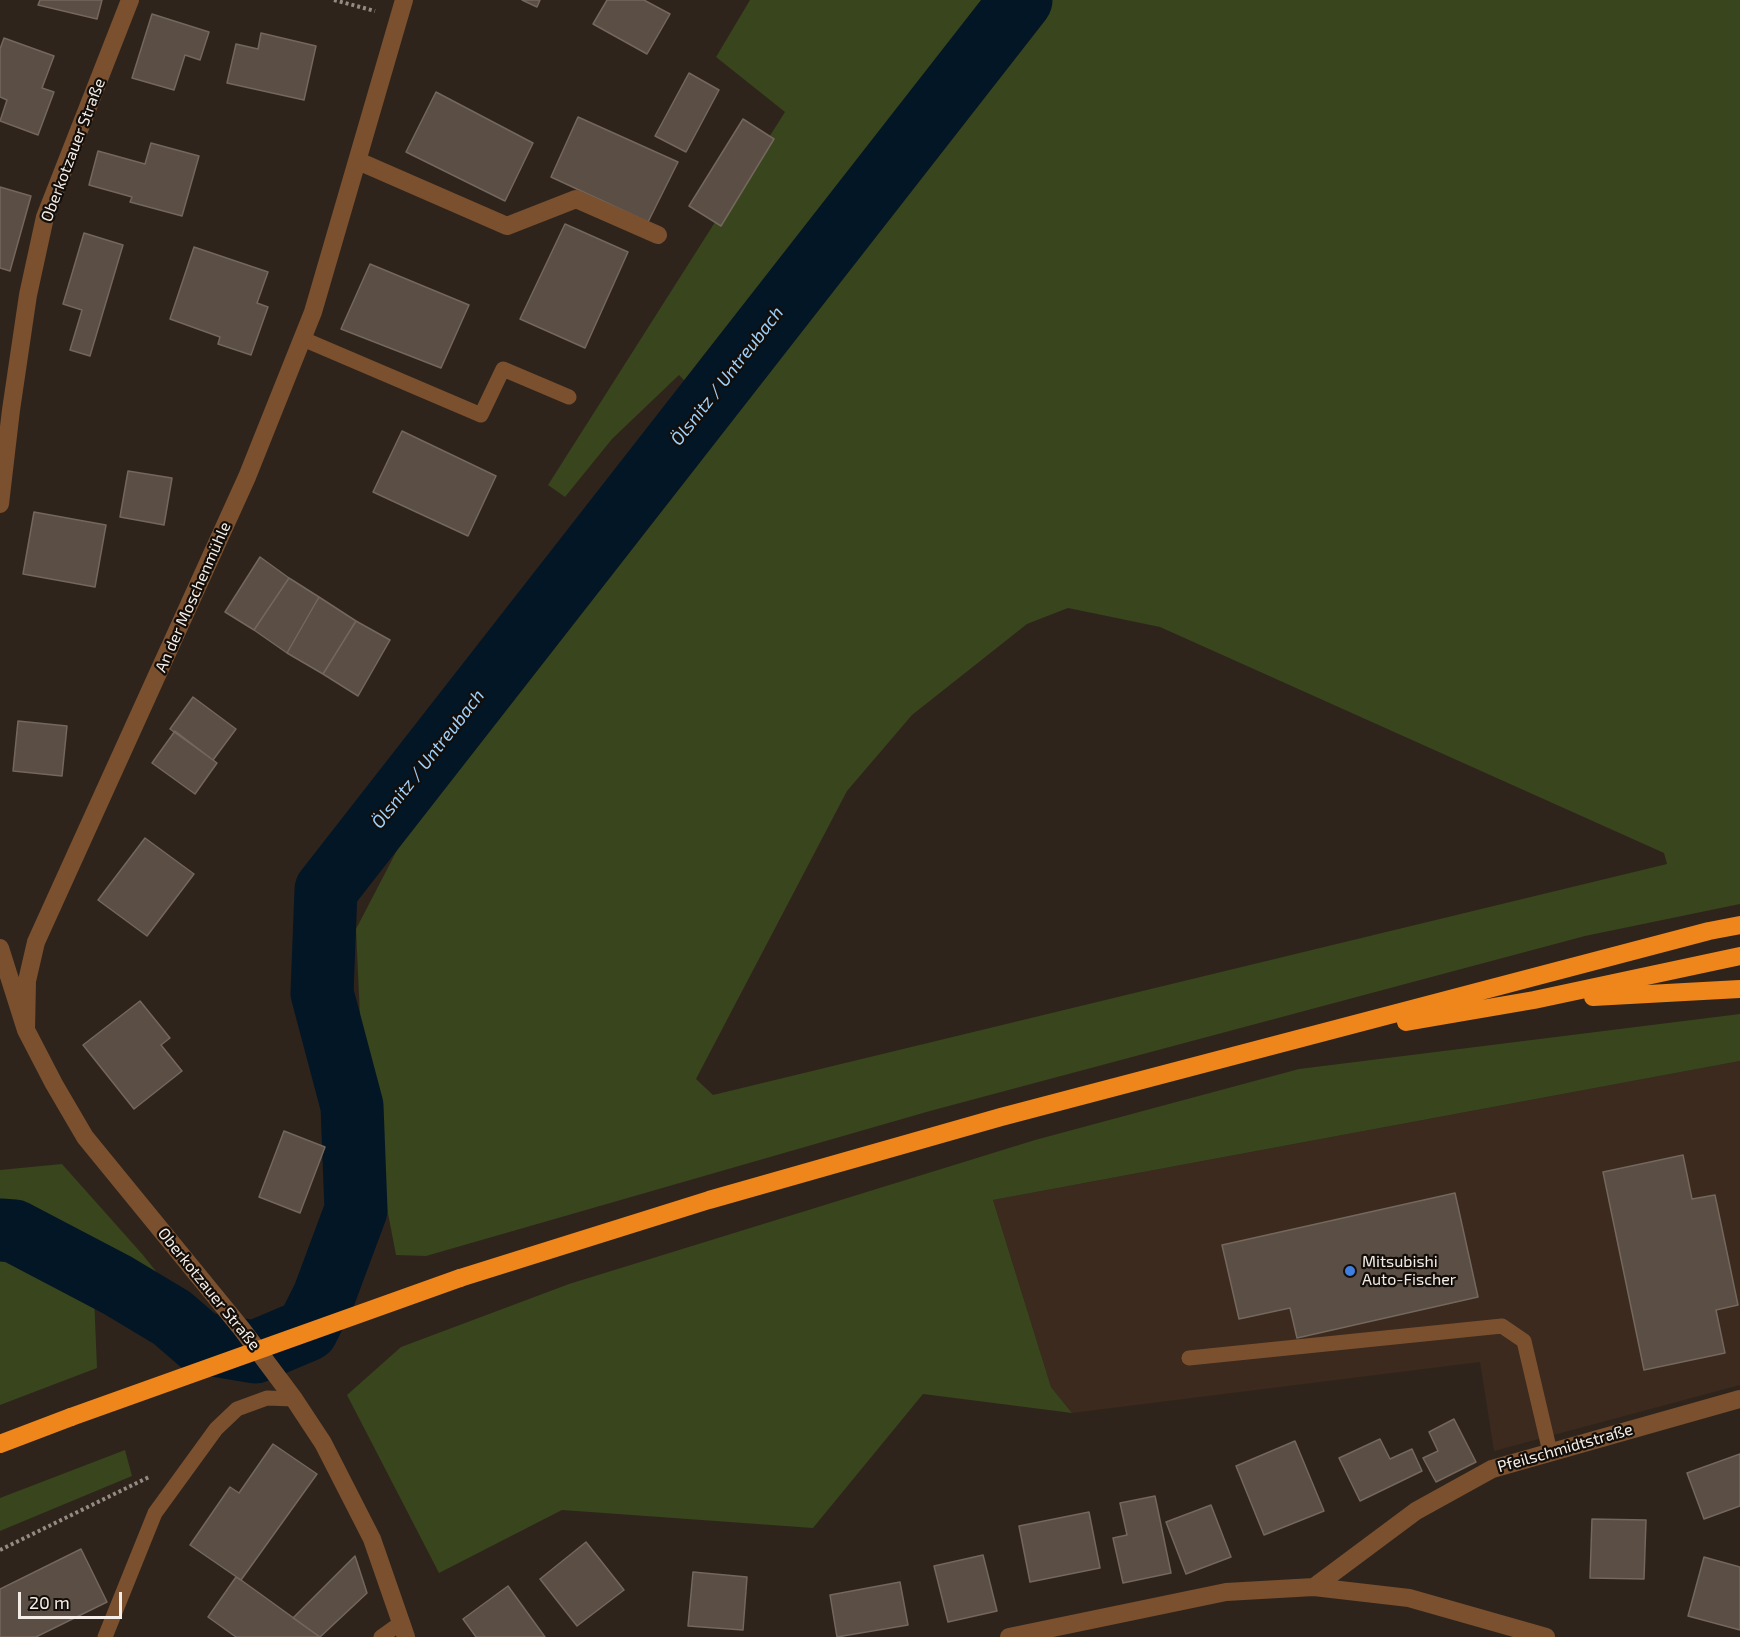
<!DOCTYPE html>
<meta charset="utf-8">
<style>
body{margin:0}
#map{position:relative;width:1740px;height:1637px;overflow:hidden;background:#2f241b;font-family:"Exo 2",sans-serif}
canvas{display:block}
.scale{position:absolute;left:18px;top:1592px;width:104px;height:27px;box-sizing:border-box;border:3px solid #f5ede7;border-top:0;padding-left:8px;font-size:18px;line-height:21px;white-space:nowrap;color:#f5ede7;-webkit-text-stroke:4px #130e0a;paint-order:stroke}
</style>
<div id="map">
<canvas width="1740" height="1637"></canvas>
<div class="scale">20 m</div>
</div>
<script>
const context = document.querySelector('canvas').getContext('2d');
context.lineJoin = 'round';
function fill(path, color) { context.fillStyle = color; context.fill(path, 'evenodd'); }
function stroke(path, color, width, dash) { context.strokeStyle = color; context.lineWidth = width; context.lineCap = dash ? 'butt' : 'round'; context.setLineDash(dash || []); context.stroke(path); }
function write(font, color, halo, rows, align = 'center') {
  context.font = font + ' "Exo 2",sans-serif'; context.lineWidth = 4.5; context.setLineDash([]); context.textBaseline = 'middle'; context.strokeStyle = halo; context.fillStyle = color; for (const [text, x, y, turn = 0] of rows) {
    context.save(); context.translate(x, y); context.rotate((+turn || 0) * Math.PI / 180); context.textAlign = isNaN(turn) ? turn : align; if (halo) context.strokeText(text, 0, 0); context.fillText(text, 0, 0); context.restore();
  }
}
fill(new Path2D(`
 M1740 1061V1385L1494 1451 1480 1362 1072 1413 1051 1387 993 1200Z`), '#3b2a1d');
fill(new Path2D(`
 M750 0H1740V904L1585 936 930 1111 426 1256 396 1255 363 1083 356 929 420 806 723 419 679 375 612 439 565 497 548 485 785 112 716 57ZM1068 608 1160 627 1664 853 1667 864 713 1095 696 1079 847 791 912 715 1027 624Z
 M1740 1014V1061L993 1200 1051 1387 1072 1413 923 1394 813 1528 562 1510 439 1573 347 1395 401 1347 569 1284 1035 1140 1299 1069Z
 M62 1164 143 1255 200 1327 93 1271 97 1368 0 1405V1170Z
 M125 1450 132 1476 0 1531V1498Z`), '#38451d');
stroke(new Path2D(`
 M0 1230 14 1231 117 1285 172 1318 201 1343 255 1352 307 1330 324 1296 356 1210 352 1106 322 993 326 890 1021 0`), '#031626', 63);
const building = new Path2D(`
 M40 0H102L97 19 38 5Z
 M522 0H540L537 7Z
 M607 0H644L670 14 647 54 593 24Z
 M152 14 209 32 200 60 185 55 174 90 132 78Z
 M261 33 316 46 304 100 227 83 236 44 258 49Z
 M4 38 54 56 42 88 54 92 38 135 0 121 7 100 0 97V49Z
 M689 73 719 90 686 152 655 136Z
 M436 92 533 143 505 201 406 152Z
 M578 117 678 162 648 222 551 177Z
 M743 119 774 139 721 226 689 206Z
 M151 143 199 156 182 216 130 202 132 197 89 185 98 151 145 164Z
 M0 187 31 196 10 271 0 268Z
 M565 224 628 252 585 348 520 319Z
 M84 233 123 245 90 356 70 350 82 310 63 304Z
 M194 247 268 272 257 303 268 307 251 355 218 344 220 337 170 319Z
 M370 264 469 305 441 368 341 329Z
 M402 431 496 476 468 536 373 492Z
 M128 471 172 478 164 525 120 517Z
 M34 512 106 525 95 587 23 574Z
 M260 557 289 578 254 630 225 612Z
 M289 578 319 597 287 653 254 630Z
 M319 597 356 621 323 674 287 653Z
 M356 621 390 640 358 696 323 674Z
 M193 697 236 729 213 760 170 729Z
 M18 721 67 726 62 776 13 771Z
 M175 731 217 763 195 794 152 763Z
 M145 838 194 874 147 936 98 900Z
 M140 1001 170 1038 161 1045 182 1071 134 1109 83 1045Z
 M284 1131 325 1147 300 1213 259 1197Z
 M1683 1155 1692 1199 1715 1195 1738 1305 1716 1310 1725 1353 1644 1370 1603 1172Z
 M1455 1193 1478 1297 1297 1338 1290 1308 1239 1319 1222 1245Z
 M1454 1419 1476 1462 1436 1482 1423 1458 1438 1451 1429 1432Z
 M1380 1439 1390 1459 1412 1449 1422 1471 1360 1501 1339 1458Z
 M1295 1441 1324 1511 1264 1535 1236 1466Z
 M273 1444 317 1474 241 1580 190 1545 230 1487 239 1493Z
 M1740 1454V1506L1704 1519 1687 1473Z
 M1155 1496 1171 1573 1123 1583 1113 1538 1127 1535 1120 1503Z
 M1211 1505 1231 1557 1186 1574 1166 1522Z
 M1089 1512 1100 1568 1030 1582 1019 1526Z
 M1592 1519 1646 1520 1644 1579 1590 1578Z
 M586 1542 624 1590 577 1626 540 1579Z
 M81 1549 107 1602 36 1637H0V1589Z
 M983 1555 997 1611 948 1622 934 1566Z
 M355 1556 367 1593 320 1637 293 1618Z
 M1704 1557 1740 1567V1630L1688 1616Z
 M693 1572 747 1577 743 1630 688 1626Z
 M236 1577 241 1580 320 1637H236L208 1617Z
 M900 1582 908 1625 837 1637 830 1595Z
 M508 1586 545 1637H476L463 1619Z`);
fill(building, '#5b4e45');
stroke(building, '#74675d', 1.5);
stroke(new Path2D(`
 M334 0 375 11
 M0 1550 149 1477`), '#958b84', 4, [3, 3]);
stroke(new Path2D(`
 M303 339 481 415 503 369 569 397
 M1189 1358 1502 1326 1524 1341 1550 1452
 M105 1637 155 1513 216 1429 237 1409 267 1398 294 1399
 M381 1637 402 1622`), '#7b502f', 15);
stroke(new Path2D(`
 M358 161 507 226 576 199 658 235
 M0 504 11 410 28 295 45 217 130 0
 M0 948 26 1030 54 1084 85 1137 241 1328 294 1399 323 1443 372 1539 406 1637
 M26 1030 27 981 36 942 247 477 313 312 404 0
 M1314 1587 1416 1511 1492 1469 1740 1399
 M1009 1637 1226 1592 1314 1587 1409 1598 1546 1637`), '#7b502f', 18);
stroke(new Path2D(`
 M1593 997 1740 989
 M1406 1022 1534 1000 1740 956
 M460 1278 709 1200 1001 1117 1709 931 1740 925
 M0 1444 71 1417`), '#ef861b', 18);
stroke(new Path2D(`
 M71 1417 460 1278`), '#ef861b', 18);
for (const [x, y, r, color] of [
 [1350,1271,6,"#3f7fe0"]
]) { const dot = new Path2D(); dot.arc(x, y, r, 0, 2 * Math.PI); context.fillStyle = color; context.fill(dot); stroke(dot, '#130e0a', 2); }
write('16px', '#f5ede7', '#130e0a', [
 ["Oberkotzauer Straße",73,150,-69],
 ["An der Moschenmühle",193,597,-66],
 ["Oberkotzauer Straße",209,1289,51],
 ["Pfeilschmidtstraße",1565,1448,-16]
]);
write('16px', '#f5ede7', '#130e0a', [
 ["Mitsubishi",1362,1262],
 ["Auto-Fischer",1362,1280]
], 'left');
write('italic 18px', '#9dd0fb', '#130e0a', [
 ["Ölsnitz / Untreubach",727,376,-52],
 ["Ölsnitz / Untreubach",428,759,-52]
]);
</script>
